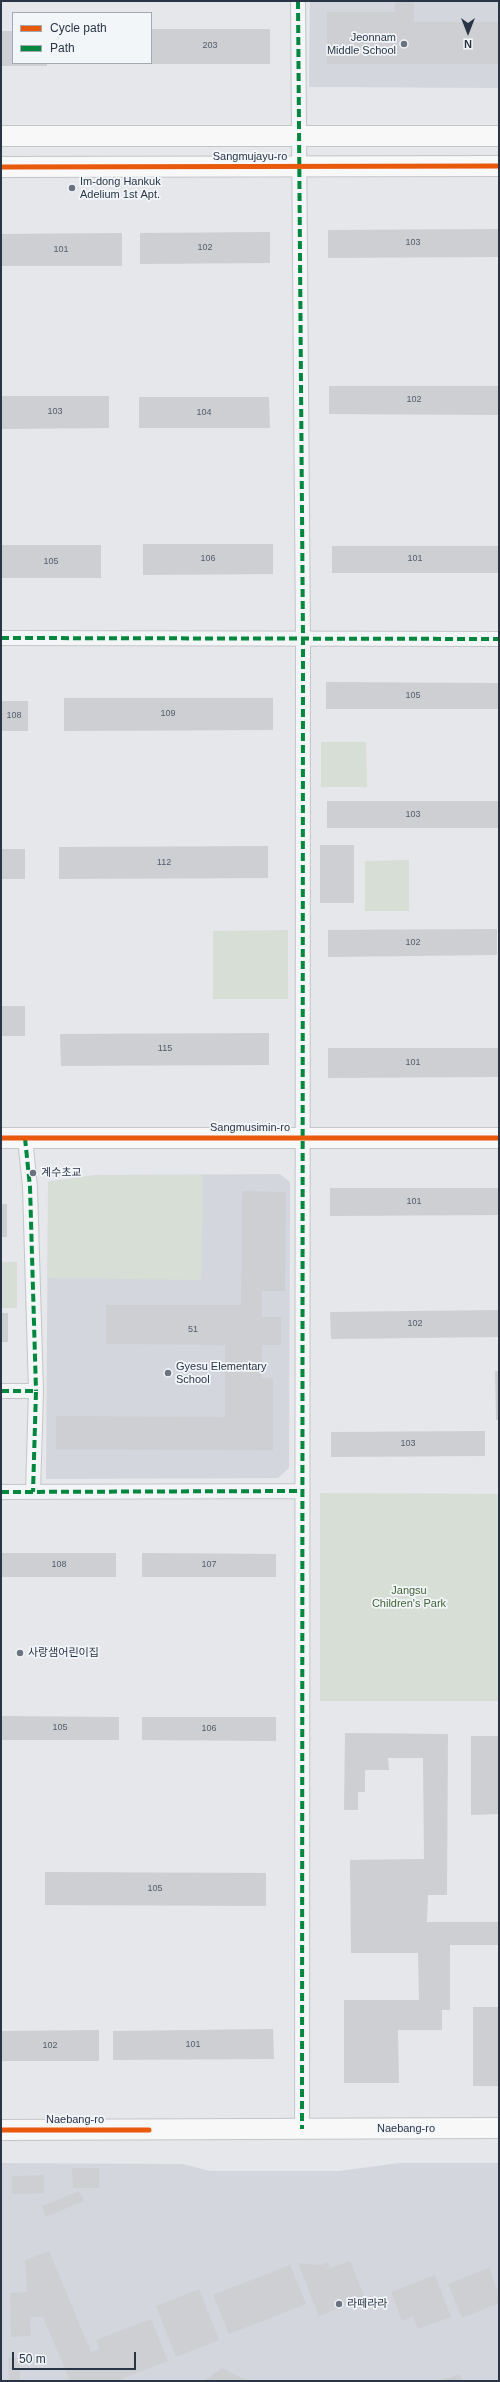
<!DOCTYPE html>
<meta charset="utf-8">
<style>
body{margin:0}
#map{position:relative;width:500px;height:2382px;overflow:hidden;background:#e5e7ea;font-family:Helvetica,sans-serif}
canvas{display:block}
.frame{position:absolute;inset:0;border:2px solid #293546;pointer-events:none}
.legend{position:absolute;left:12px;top:12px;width:140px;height:52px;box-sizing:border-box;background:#f3f6f9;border:1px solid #a2a9b1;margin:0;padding:5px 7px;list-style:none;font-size:12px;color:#293546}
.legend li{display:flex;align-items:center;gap:8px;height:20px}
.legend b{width:20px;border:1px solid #a2a9b1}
.north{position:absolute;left:448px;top:12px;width:40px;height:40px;-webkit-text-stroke:3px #f3f6f9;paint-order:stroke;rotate:180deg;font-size:11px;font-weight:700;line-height:16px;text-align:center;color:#293546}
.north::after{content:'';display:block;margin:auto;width:14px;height:18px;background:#293546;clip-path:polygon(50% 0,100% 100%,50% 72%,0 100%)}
.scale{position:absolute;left:12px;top:2352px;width:124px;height:18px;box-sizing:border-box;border:2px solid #293546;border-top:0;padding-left:5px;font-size:12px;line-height:14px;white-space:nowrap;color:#293546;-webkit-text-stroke:3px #f3f6f9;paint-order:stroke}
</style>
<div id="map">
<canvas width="500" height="2382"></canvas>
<div class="frame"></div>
<ul class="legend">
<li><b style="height:5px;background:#e8590c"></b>Cycle path</li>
<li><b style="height:5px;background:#00873e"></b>Path</li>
</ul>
<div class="north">N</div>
<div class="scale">50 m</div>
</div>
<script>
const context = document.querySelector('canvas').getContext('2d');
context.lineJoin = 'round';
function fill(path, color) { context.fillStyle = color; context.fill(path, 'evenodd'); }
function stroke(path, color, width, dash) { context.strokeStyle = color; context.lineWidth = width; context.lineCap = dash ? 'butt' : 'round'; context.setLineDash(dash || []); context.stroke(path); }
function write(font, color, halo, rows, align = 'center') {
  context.font = font + ' Helvetica,"Noto Sans KR",sans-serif'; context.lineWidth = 3.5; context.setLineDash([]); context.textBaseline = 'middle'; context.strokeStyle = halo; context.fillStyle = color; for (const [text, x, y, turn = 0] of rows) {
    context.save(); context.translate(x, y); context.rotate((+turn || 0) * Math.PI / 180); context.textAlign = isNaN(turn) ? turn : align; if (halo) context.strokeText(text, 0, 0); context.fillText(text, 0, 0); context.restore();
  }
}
fill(new Path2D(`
 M310 1H499V88L309 87Z
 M280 1174 290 1182 289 1468 278 1478 46 1479 48 1182 96 1175Z
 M1 2163 183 2164 210 2171H339L399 2163H499V2381H1Z`), '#d3d7dd');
fill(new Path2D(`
 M321 742H366L367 787H321Z
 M409 860V911H365V861Z
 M288 930V999H213V931Z
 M96 1175H203L201 1280 48 1278V1182Z
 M1 1262H17V1308H1Z
 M320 1493 499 1494V1701H320Z`), '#d6ded5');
fill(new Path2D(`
 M395 1H414V22H499V64H327V12H395Z
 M151 29H270V64H151Z
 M1 31H13V63H47V66H1Z
 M499 229V257L328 258V230Z
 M270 232V263L140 264V233Z
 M122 233V266H1V234Z
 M329 386H499V415L329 414Z
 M1 396H109V428L1 429Z
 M139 397H269L270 428H139Z
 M143 544H273V574L143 575Z
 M1 545H101V578H1Z
 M332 546H499V573H332Z
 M326 682 499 683V709H326Z
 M64 698H273V730L64 731Z
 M1 701H28V731H1Z
 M327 801H499V828H327Z
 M320 845H354V903H320Z
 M268 846V878L59 879V847Z
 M1 849H25V879H1Z
 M497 929V955L328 957V930Z
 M1 1006H25V1036H1Z
 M269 1033V1065L61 1066 60 1034Z
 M328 1048H499V1077L328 1078Z
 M330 1188H499V1215L330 1216Z
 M242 1191 286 1192 285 1291H262V1317H281V1345H262V1378H273V1450L56 1449V1416L225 1417V1345L106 1344V1305H241Z
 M1 1204H7V1237H1Z
 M499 1310V1337L331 1339 330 1312Z
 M1 1313H8V1342H1Z
 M495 1371H499V1420H496Z
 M485 1431V1456L331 1457V1432Z
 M1 1553H116V1577H1Z
 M142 1553 276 1554V1577H142Z
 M1 1716 119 1717V1740H1Z
 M142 1717H276V1741L142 1740Z
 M345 1733 448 1734 447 1895H428L427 1922H499V1945H450V2010H442V2030H398L399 2083H344V2000H419L418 1953H351L350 1860 424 1859 423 1758H388L389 1770H365V1792H358V1810H344Z
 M471 1736H499V1814L471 1815Z
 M45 1872 266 1873V1906L45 1905Z
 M473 2007H499V2086H473Z
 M273 2029 274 2059 113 2060V2031Z
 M99 2030V2061H1V2031Z
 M72 2168H99V2188H73Z
 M44 2175V2193L12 2194V2176Z
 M79 2191 84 2201 46 2217 42 2206Z
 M49 2251 91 2352 99 2349 106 2367 96 2340 151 2319 168 2361 116 2381H70L43 2317H30L31 2336 11 2337 10 2293 27 2292 25 2260Z
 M350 2261 365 2298 319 2316 298 2263 321 2265 328 2262 330 2268Z
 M290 2265 306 2304 229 2334 213 2295Z
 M489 2268 499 2294V2303L462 2318 448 2284Z
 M435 2275 451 2317 418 2329 413 2316 402 2321 391 2292Z
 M199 2289 219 2340 176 2357 156 2306Z
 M8 2358H20V2381H9Z
 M222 2368 248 2381H204Z
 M460 2374 462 2381H437Z`), '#cdcfd3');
const street = new Path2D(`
 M298 1 303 639 302 2129
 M1 638 499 639
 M25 1138 30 1187 36 1391
 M1 1391H36L33 1492
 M1 1492 301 1491`);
const secondary = new Path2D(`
 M1 136H499
 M1 167 499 166
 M1 1138H499
 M1 2130 499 2128`);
stroke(street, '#c3c5c8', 16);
stroke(secondary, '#c3c5c8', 22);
stroke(street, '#f4f5f7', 14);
stroke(secondary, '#f8f8f8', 20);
stroke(new Path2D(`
 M298 1 303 639 302 2129
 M1 638 499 639
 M25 1138 30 1187 36 1391
 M1 1391H36L33 1492
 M1 1492 301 1491`), '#00873e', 4, [8, 4]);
stroke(new Path2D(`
 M1 167 499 166
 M1 1138H499
 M1 2130H149`), '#e8590c', 5);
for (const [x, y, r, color] of [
 [404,44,4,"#6b737f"],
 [72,188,4,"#6b737f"],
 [33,1173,4,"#6b737f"],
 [168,1373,4,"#6b737f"],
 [20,1653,4,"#6b737f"],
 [339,2304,4,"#6b737f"]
]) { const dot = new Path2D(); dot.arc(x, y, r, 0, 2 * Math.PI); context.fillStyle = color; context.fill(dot); stroke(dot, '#f3f6f9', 1.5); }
write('9px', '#535c6a', null, [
 ["203",210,46],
 ["103",413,243],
 ["102",205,248],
 ["101",61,250],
 ["102",414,400],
 ["103",55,412],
 ["104",204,413],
 ["106",208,559],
 ["101",415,559],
 ["105",51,562],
 ["105",413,696],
 ["109",168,714],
 ["108",14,716],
 ["103",413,815],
 ["112",164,863],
 ["102",413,943],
 ["115",165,1049],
 ["101",413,1063],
 ["101",414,1202],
 ["102",415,1324],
 ["51",193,1330],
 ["103",408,1444],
 ["108",59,1565],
 ["107",209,1565],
 ["105",60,1728],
 ["106",209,1729],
 ["105",155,1889],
 ["101",193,2045],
 ["102",50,2046]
]);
write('11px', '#293546', '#f3f6f9', [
 ["Jeonnam",396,38,"right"],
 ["Middle School",396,51,"right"],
 ["Im-dong Hankuk",80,182],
 ["Adelium 1st Apt.",80,195],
 ["계수초교",41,1173],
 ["Gyesu Elementary",176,1367],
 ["School",176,1380],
 ["사랑샘어린이집",28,1653],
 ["라떼라라",347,2304]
], 'left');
write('11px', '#293546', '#f3f6f9', [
 ["Sangmujayu-ro",250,157],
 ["Sangmusimin-ro",250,1128],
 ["Naebang-ro",75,2120],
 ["Naebang-ro",406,2129]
]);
write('11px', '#416236', '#f3f6f9', [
 ["Jangsu",409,1591],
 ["Children's Park",409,1604]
]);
</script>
